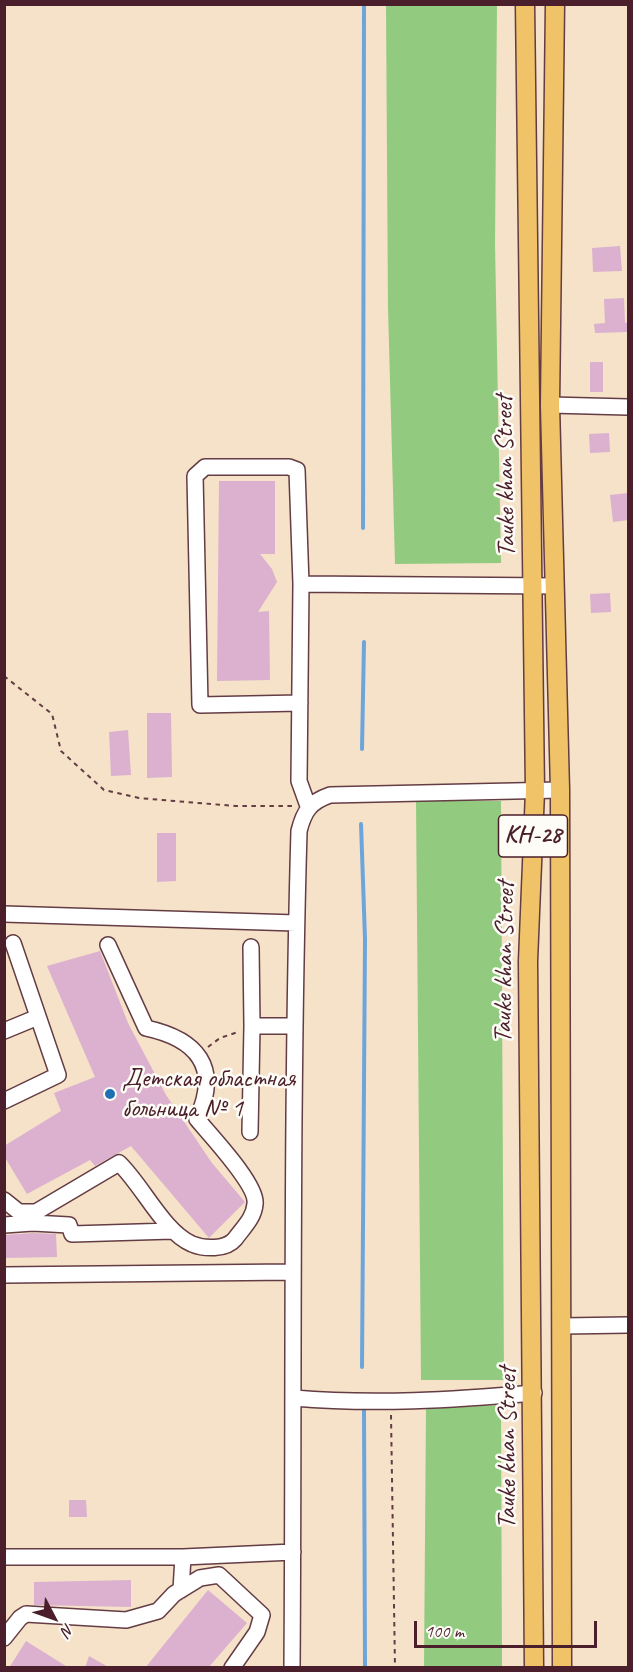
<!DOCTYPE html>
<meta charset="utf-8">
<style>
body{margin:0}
#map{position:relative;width:633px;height:1672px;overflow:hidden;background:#f5e2c8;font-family:Caveat,sans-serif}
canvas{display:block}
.frame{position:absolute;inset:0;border:6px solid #4a1f2b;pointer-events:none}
.north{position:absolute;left:24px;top:1588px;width:60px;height:60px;-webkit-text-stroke:4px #fdfcf7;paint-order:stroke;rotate:131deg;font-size:16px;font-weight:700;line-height:24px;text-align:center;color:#4a1f2b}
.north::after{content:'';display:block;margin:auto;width:21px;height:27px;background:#4a1f2b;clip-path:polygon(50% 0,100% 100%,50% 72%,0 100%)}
.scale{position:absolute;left:414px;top:1621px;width:183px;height:27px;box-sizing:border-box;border:3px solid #4a1f2b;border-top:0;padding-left:8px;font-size:18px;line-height:21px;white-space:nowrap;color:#4a1f2b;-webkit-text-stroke:4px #fdfcf7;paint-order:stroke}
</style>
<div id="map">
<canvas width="633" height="1672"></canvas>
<div class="frame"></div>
<div class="north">N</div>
<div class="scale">100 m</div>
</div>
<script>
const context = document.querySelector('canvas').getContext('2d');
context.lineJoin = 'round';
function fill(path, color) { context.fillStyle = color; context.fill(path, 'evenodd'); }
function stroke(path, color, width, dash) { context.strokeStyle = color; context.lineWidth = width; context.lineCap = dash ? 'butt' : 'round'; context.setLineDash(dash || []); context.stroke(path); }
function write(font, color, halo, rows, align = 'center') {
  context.font = font + ' Caveat,sans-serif'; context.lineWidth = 5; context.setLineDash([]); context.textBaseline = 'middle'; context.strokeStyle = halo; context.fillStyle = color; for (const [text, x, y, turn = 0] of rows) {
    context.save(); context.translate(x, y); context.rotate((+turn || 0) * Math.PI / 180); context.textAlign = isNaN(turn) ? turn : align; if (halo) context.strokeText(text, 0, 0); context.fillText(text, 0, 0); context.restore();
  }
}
fill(new Path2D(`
 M386 5H497L495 243 501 563 395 564 388 308Z
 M416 801H501L504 1380H421Z
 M501 1405 502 1667H424L426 1409Z`), '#92cb7f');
stroke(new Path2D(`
 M363 528 364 4
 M362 749 364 642
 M361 824 365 939 362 1367
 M364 1410 365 1668`), '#6da5db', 4);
fill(new Path2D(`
 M620 246 622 271 593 272 592 248Z
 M624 298 625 323 628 322V332L595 333 594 324 605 323 604 299Z
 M590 362H603V392H590Z
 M609 433 610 452 590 453 589 434Z
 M219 481H275V554H260L272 569 277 582 258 612 269 611 270 680 217 681Z
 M628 493V520L613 522 610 495Z
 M610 593 611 612 591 613 590 594Z
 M147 713H171L172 777 147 778Z
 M128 730 131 775 111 776 109 732Z
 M157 833H176V881L157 882Z
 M100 951 128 1023 166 1095 212 1163 245 1202 209 1238 131 1146 95 1166 90 1160 27 1194 4 1156V1146L61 1111 54 1093 95 1077 47 966Z
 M33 1233 56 1234 57 1257 4 1258V1235Z
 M69 1500H86L87 1517H69Z
 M131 1580V1607L34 1605V1582Z
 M208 1590 247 1623 208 1668H145Z
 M26 1641 69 1668H9Z
 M89 1656 110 1668H85Z`), '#dbb1cf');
const minor = new Path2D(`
 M550 405 628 407
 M300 703 200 705 195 476 205 467H289L297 470 301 584
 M308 806 299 781 301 584 555 586
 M4 914 296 923
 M251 947 252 1026H295
 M4 1031 38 1017
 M4 1101 58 1075 13 943
 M250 1132 252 1026
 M4 1200 19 1212H36L119 1163C143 1186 163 1231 192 1244 204 1249 226 1250 235 1239 243 1228 254 1218 255 1204 258 1185 210 1135 197 1119 221 1067 197 1039 146 1028L108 945
 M19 1212 33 1223 69 1225 72 1234 172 1231
 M4 1225 33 1223
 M4 1275 291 1272
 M562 1326 628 1325
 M294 1398C374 1405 453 1400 534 1393
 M4 1557H183
 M181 1590 183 1557 293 1552
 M4 1638 20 1618 26 1614 126 1620 158 1611 174 1594 200 1578 219 1575 262 1615 257 1632 232 1668
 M292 1668C294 1389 291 1110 299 831 304 811 310 802 330 795L560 790`);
const major = new Path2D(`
 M525 4 535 791 528 961 534 1668
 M555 4 550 405 560 790 562 1668`);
stroke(minor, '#643c43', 18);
stroke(major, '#643c43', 21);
stroke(new Path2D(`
 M4 676 52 714 61 751 104 790 139 798 235 806H293
 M208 1047 220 1038 238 1032
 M391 1415 395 1668`), '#643c43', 2, [4.5, 4.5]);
stroke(minor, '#fff', 15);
stroke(major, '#f0c369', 18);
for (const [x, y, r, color] of [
 [110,1094,6,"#1f6fb2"]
]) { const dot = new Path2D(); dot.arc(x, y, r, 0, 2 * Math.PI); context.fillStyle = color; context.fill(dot); stroke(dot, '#fdfcf7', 2); }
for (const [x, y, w] of [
 [533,836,69]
]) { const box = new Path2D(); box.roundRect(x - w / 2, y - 21, w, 42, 4.5); context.fillStyle = '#fdfcf7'; context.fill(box); stroke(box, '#4a1f2b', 1.5); }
write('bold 24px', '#4a1f2b', null, [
 ["КН-28",533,836]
]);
write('26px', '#4a1f2b', '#fdfcf7', [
 ["Tauke khan Street",506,476,-91],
 ["Tauke khan Street",505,962,-89],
 ["Tauke khan Street",508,1448,-90]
]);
write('26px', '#4a1f2b', '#fdfcf7', [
 ["Детская областная",122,1079],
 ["больница № 1",122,1109]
], 'left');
</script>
